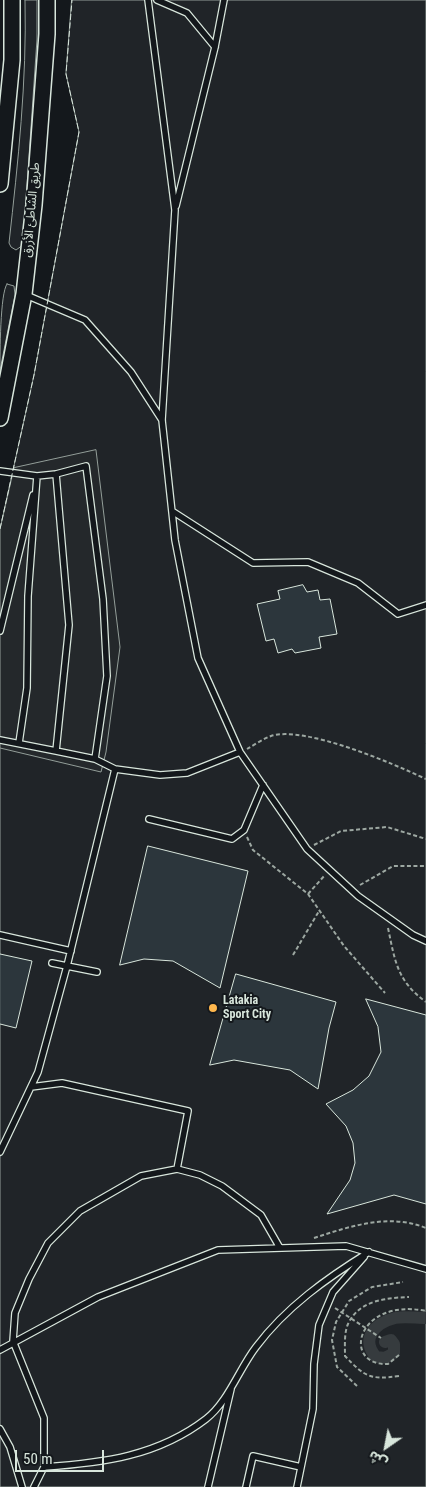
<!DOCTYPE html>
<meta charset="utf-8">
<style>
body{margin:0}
#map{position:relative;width:426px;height:1487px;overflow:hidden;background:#14181c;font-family:"Roboto Condensed","Noto Sans Arabic",sans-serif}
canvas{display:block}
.north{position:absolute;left:361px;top:1422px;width:50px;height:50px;-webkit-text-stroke:4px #14181c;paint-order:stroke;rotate:213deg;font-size:14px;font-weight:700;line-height:20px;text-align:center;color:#d8e6dc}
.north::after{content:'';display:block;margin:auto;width:18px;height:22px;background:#d8e6dc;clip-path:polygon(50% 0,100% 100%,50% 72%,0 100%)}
.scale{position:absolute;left:15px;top:1450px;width:89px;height:22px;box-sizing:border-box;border:2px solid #d8e6dc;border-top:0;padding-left:6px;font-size:15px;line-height:18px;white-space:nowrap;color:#d8e6dc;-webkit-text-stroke:4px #14181c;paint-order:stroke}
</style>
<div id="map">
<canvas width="426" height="1487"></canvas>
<div class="north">ش</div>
<div class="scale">50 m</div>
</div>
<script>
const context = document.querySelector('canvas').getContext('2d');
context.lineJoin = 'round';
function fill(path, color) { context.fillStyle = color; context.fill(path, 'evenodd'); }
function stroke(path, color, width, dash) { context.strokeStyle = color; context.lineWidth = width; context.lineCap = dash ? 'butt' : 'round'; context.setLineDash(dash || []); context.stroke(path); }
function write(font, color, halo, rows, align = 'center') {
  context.font = font + ' "Roboto Condensed","Noto Sans Arabic",sans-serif'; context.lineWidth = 4; context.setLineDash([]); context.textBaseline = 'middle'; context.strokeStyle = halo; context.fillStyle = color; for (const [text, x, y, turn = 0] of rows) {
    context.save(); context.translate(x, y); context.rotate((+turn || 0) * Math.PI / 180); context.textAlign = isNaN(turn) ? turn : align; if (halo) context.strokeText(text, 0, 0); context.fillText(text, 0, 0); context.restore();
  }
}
const green = new Path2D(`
 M25 0H37V39L23 245 16 250 11 247 9 243C18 162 27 81 25 0Z
 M72 0H426V1487H0V529L34 375 79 132 66 74Z
 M7 284 14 286 15 295 0 370C0 354 0 293 7 284Z`);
fill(green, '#202428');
stroke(green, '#939e99', 1);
const parking = new Path2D(`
 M96 450 120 647 106 752 101 772 0 748V529L14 468Z`);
fill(parking, '#24282b');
stroke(parking, '#939e99', 1);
stroke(new Path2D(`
 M385 1342 391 1340 394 1344V1353L385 1358 376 1357C360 1339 375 1323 395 1318 404 1316 416 1318 426 1318`), '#363b3e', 12);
const building = new Path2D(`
 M303 585 307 592 318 590 320 600 330 599 337 634 319 637 321 648 295 653 292 649 278 653 274 639 266 641 257 604 280 599 278 591Z
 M148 846 248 871 220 988 173 961 144 959 120 965Z
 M0 954 32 961 16 1028 0 1024Z
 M236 974 336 1002 329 1028 318 1089 290 1070 234 1060 210 1065Z
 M366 999 426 1015V1204L394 1195 327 1214 350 1180 355 1163 353 1143 346 1126 326 1104 353 1090 369 1076 381 1052 378 1027Z`);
fill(building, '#2c363c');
stroke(building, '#d8e6dc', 1);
const service = new Path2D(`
 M148 0 175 210 162 420 175 540 198 658 240 752 307 849 358 896 413 935 426 941
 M157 0 187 13 215 47
 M176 206 215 47 224 0
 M26 295 85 320 131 372 162 420
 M0 471 37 476 56 474 69 625 56 751 0 740
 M56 474 86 466 103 599 107 676 95 759
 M172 511 253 563 308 562 358 583 398 614 426 605
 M0 631 33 495
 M19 743 27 688 28 596 37 476
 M115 769 160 775 187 773 240 752
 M149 819 232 839 244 830 263 785
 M0 935 71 951
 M52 963 97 972
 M31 1087 62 1083 188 1111 177 1169
 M0 1152 38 1072 67 966 115 769 95 759 56 751
 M0 1350 98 1297 218 1250 346 1246 426 1269
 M0 1429 10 1447 22 1487
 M44 1467C103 1463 158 1456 206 1419 228 1402 239 1369 256 1347 286 1307 327 1278 369 1252
 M34 1487 44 1467V1418L13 1341 15 1313 29 1279 48 1243 80 1211 141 1176 177 1169 200 1175 222 1186 261 1215 280 1248
 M208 1487 231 1389
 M246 1487 253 1456 301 1467
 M297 1487 313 1409 314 1364 319 1325 333 1292 364 1257`);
const secondary = new Path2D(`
 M0 184 12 60V0
 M0 418 24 294 34 205 47 34V0`);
stroke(service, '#d8e6dc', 8);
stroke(secondary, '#d8e6dc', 18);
stroke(new Path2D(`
 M247 749C254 745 263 739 271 736 304 725 394 764 426 779
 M247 837 253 850 308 894 344 946 385 993
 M314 845 341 831 387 827 426 839
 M360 885 393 866H426
 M308 894 325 875
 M388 928C395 961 397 981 426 1002
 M293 955 319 911
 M314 1238C351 1226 389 1213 426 1228
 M335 1308 381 1338
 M399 1355 388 1364C341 1366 356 1297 426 1311
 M399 1376C370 1380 365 1377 345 1356 345 1346 344 1333 348 1324 359 1300 386 1298 409 1297
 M357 1386 337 1367 332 1340 336 1322 349 1301 372 1287 403 1282`), '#9da8a2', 2, [4, 2.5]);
stroke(service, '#14181c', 5.5);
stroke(secondary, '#14181c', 15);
stroke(new Path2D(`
 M0 529 34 375 79 132 66 74 72 0`), '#d8e6dc', 1, [6, 2.5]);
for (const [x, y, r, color] of [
 [213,1008,5,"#ffb74d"]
]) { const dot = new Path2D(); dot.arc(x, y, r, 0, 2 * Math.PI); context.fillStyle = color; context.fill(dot); stroke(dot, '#14181c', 2); }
write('12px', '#d8e6dc', '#14181c', [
 ["طريق الشاطئ الأزرق",32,210,-85]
]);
write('bold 12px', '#d8e6dc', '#14181c', [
 ["Latakia",223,1001],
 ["Sport City",223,1015]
], 'left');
</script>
